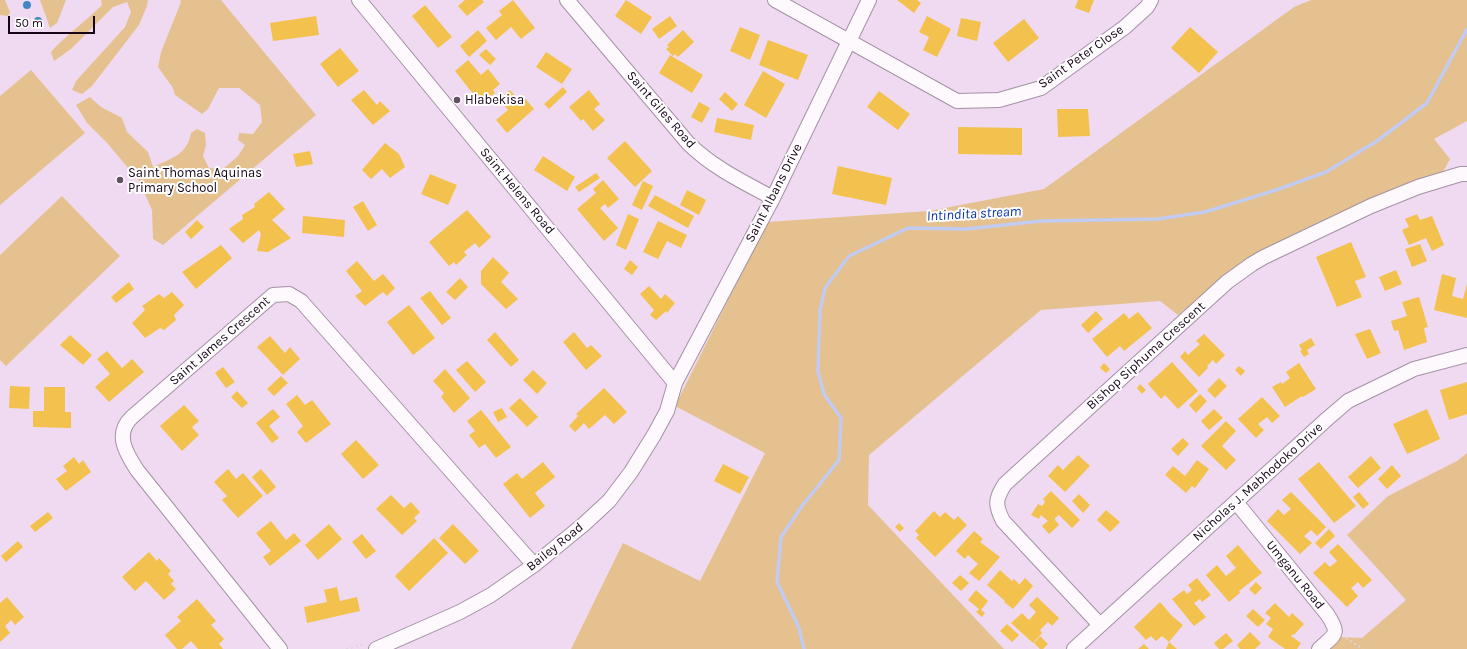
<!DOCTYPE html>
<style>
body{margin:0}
#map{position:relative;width:1467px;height:649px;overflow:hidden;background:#f0daf1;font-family:Karla,sans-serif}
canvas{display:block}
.scale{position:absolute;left:8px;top:16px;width:87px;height:18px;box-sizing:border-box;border:2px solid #150517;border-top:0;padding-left:5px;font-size:12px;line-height:14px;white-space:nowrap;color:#150517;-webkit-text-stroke:3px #fff;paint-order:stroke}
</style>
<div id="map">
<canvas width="1467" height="649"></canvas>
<div class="scale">50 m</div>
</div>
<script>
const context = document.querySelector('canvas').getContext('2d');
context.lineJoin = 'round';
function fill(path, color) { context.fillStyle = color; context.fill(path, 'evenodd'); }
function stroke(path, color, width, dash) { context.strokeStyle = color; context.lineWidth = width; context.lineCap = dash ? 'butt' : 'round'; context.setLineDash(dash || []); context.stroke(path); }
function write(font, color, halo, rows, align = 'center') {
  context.font = font + ' Karla,sans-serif'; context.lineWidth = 4; context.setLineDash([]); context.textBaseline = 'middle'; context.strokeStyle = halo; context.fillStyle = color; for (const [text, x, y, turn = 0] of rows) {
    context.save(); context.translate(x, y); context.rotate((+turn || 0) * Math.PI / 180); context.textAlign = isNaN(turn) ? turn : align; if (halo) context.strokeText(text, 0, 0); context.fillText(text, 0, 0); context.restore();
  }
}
fill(new Path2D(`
 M0 0H5L10 12 8 16 0 15Z
 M40 0H66L57 23 50 28Z
 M101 0H148L147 6 139 25 92 86 82 94 72 90 76 81 125 27 131 12 127 2 113 7 71 49 54 61 51 52C66 35 86 21 102 5Z
 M180 0H221L316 115 163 245 153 239 152 210 139 181 108 144 87 123 76 105 90 97 101 107 122 118 127 132 148 152 153 167C172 158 187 155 191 133L197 129 205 133 206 145 203 156 209 168 223 169 238 156 245 145 238 140 239 133 253 134 262 122 260 105 239 88H219L208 109 202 114 175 95 173 88 158 67 161 52 181 2Z
 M1311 0H1467V121L1434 139 1450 159 1442 174 1239 265 1178 315 1160 301 1041 310 869 455 868 505 1004 649H571L623 543 700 581 765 453 675 406 767 222 929 211 1044 189 1294 7Z
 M31 70 85 133 0 205V96Z
 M62 196 120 256 6 366 0 360V255Z
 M1467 453V649H1326L1339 637 1362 638 1406 600 1347 535 1388 496 1457 461Z`), '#e5c18f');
fill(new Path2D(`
 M465 0H482L484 2 467 16 458 6Z
 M513 0 535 28 521 39 511 27 496 40 486 28 502 15 499 11Z
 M626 0 652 17 641 34 615 16Z
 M897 0H917L921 3 914 13Z
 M1078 0H1094L1089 13 1075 8Z
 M425 5 452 37 438 48 412 16Z
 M316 16 319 35 273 41 270 23Z
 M670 16 677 26 659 39 652 29Z
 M927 16 951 29 937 57 923 50 929 37 919 32Z
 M961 18 981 22 977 41 957 36Z
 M1024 19 1039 38 1008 62 993 43Z
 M740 27 760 35 750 60 730 51Z
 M1190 27 1218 52 1199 73 1171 48Z
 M478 30 487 41 469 57 460 46Z
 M683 30 694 42 678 57 675 54 673 56 666 49 669 47 667 45Z
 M768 40 808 55 798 80 759 65Z
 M340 48 359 71 338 87 320 64Z
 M486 49 496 59 490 65 479 55Z
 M546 52 572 69 562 84 536 67Z
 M670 55 703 75 692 93 659 73Z
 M468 60 481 75 488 69 500 84 493 90 495 93 481 104 455 71Z
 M763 71 785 84 766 118 744 105Z
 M563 87 567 92 549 109 544 104Z
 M364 90 377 105 380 101 390 111 373 125 351 100Z
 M510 90 519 100 523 96 534 109 507 133 496 120 508 110 499 99Z
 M589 90 600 104 594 109 605 120 593 131 583 119 581 121 569 107Z
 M879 91 910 114 898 130 867 107Z
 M725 92 738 104 732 111 719 99Z
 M699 102 710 108 702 123 691 117Z
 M1057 109H1088L1090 136 1058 137Z
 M717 118 754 125 751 140 714 132Z
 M958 127 1022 128V155L958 154Z
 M625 141 652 171 635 187 607 158Z
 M385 143 399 154 405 167 390 178 382 169 371 179 362 170Z
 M310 151 313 164 296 167 293 154Z
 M543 156 575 177 567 191 534 170Z
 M838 166 892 178 886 205 832 194Z
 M596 173 600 178 579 192 575 187Z
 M430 174 457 185 448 205 421 194Z
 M603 180 619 199 608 208 605 204 600 208 618 228 604 241 577 209 596 193 593 189Z
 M643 181 653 186 642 210 632 205Z
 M687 190 706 200 699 215 680 205Z
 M269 192 285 209 272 220 291 238 268 252 257 251 261 234 259 230 243 243 229 229 243 219 242 215 255 207 254 204Z
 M655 195 694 216 688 228 648 206Z
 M363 201 377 225 368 231 353 207Z
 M467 210 491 237 479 248 475 243 464 252 467 255 456 265 454 262 449 266 429 242Z
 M628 214 639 219 626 250 616 245Z
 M1417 214 1420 220 1432 216 1444 245 1432 251 1426 238 1409 245 1402 230 1409 227 1405 219Z
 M303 216 345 220 344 237 302 233Z
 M197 220 204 227 191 239 185 232Z
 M658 221 687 235 681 248 667 241 658 259 643 252Z
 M1351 242 1366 277 1355 281 1362 297 1337 307 1316 257Z
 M1420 244 1427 261 1412 267 1405 249Z
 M221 245 232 258 196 289 182 272Z
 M493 257 509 273 501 282 518 299 506 309 481 284V271Z
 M630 260 638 267 632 275 624 269Z
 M357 261 374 281 383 274 395 288 387 296 383 292 365 306 355 296 362 291 346 271Z
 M1396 270 1402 284 1385 291 1379 277Z
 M1442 274 1456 278 1452 296 1463 299 1467 284V318L1434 310Z
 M460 278 468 287 455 300 446 292Z
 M129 282 134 289 116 303 111 297Z
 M649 286 661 299 665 294 675 303 667 313 666 311 656 320 650 315 654 310 640 294Z
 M430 291 451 318 442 325 420 298Z
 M172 292 184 305 174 315 176 320 164 330 160 328 145 338 132 323 145 310 142 306 159 294 164 298Z
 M1419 297 1428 327 1424 328 1427 342 1404 350 1398 330 1394 331 1391 321 1407 316 1402 302Z
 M409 305 435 338 413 355 387 322Z
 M1096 311 1103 319 1088 333 1081 325Z
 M1138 312 1152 328 1124 351 1120 346 1107 357 1092 339 1124 313 1129 319Z
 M1370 329 1381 353 1367 359 1355 334Z
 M495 332 519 360 511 367 487 340Z
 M574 332 587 348 591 345 602 356 586 370 563 342Z
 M1204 334 1225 355 1216 364 1213 360 1207 366 1208 368 1199 377 1180 357 1185 351 1188 355 1200 344 1196 341Z
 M70 335 92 355 83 365 60 345Z
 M270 336 285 353 290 347 300 359 283 375 257 347Z
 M1311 338 1315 345 1307 350 1309 354 1304 357 1300 351 1302 350 1299 345Z
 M107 351 122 368 132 359 144 372 109 402 95 387 110 374 97 359Z
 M467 361 486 382 475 392 456 370Z
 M1172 362 1198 391 1178 409 1165 395 1161 399 1148 384Z
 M1104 363 1110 369 1106 373 1100 368Z
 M1299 363 1316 389 1303 397 1302 396 1285 407 1272 387 1281 382 1282 384 1290 378 1286 372Z
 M1239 366 1245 371 1241 376 1235 370Z
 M223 367 235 382 226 388 215 373Z
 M445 369 470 398 454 413 441 397 444 393 433 381Z
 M533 370 547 383 537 394 523 380Z
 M281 376 288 383 274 396 267 389Z
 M1219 378 1227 386 1215 398 1207 390Z
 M1467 382V414L1449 420 1440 390Z
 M1140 384 1146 390 1142 394 1137 388Z
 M10 386 30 387 29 409 9 408Z
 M44 387H65V412H71V428L33 427V411H44Z
 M604 388 627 412 614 424 605 415 589 429 584 423 575 432 569 426 578 416 576 414Z
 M237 391 248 403 242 408 231 397Z
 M1200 394 1207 401 1196 413 1189 405Z
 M297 395 305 405 312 400 331 424 306 443 297 432 303 426 286 404Z
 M1262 397 1280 416 1272 423 1267 417 1258 424 1264 430 1256 438 1238 419Z
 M520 398 538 417 527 427 509 408Z
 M184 405 199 421 192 427 199 435 182 451 160 426Z
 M502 408 507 417 498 422 493 412Z
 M273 409 280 417 269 426 279 438 272 443 256 423Z
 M1214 409 1223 418 1209 430 1201 421Z
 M1427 409 1440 439 1407 454 1393 424Z
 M481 410 511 447 496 458 485 444 479 448 469 435 475 431 467 421Z
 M1226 421 1236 431 1222 446 1236 460 1226 470 1201 446Z
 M1183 438 1189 444 1178 456 1171 449Z
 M356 440 379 465 363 479 341 454Z
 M1078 455 1090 466 1065 492 1048 476 1058 465 1063 470Z
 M1371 456 1381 468 1358 488 1348 477Z
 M74 457 79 464 83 460 91 472 66 491 56 479 67 471 63 466Z
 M1197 460 1209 469 1195 488 1192 486 1186 493 1165 475 1173 466 1185 476Z
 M543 462 555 477 535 493 545 506 530 518 503 484 517 473 522 479Z
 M1319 462 1356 506 1334 523 1298 479Z
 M723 464 749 477 740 494 714 481Z
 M1392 465 1401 476 1387 489 1378 479Z
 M228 469 236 479 243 473 263 496 238 518 222 500 227 496 214 482Z
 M261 469 276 487 267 495 252 477Z
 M1051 491 1080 520 1072 528 1059 515 1055 518V520L1059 525 1049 534 1042 526 1048 521 1041 515 1039 519 1031 515 1038 504 1042 506 1045 502 1043 499Z
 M1291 492 1326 527 1317 536 1311 530 1304 536 1312 543 1300 554 1267 521 1278 509 1284 515 1291 509 1282 500Z
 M1359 492 1369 504 1363 509 1353 497Z
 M1079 494 1090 505 1083 513 1072 501Z
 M391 495 404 508 411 502 420 512 414 518 417 521 402 535 376 509Z
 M1106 510 1120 522 1110 532 1097 520Z
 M934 511 940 517 945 512 954 520 958 516 967 525 935 557 916 538 919 535 915 531Z
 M48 512 53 518 35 532 30 526Z
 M271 521 286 540 294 533 301 541 270 566 263 557 271 551 256 533Z
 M899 523 904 528 900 532 895 527Z
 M329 524 342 539 318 560 305 545Z
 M453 524 479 551 465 564 439 538Z
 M1329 529 1335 536 1321 549 1315 543Z
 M974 531 983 539 980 542 1000 557 979 581 969 573 978 564 968 555 965 559 956 551Z
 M362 534 376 551 366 559 352 542Z
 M434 538 448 553 409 591 395 576Z
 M18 541 23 547 6 562 1 556Z
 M1338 544 1372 580 1363 588 1358 582 1351 588 1358 596 1347 607 1313 573 1325 562 1330 567 1337 561 1329 552Z
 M1238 545 1262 573 1239 591 1240 593 1229 602 1206 575 1217 565 1226 576 1236 568 1226 556Z
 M149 552 157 561 159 558 171 571 168 574 174 581 171 584 176 589 164 600 146 581 135 591 122 577Z
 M1000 570 1012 581 1014 579 1019 584 1018 586 1025 578 1033 586 1013 609 1004 602 1005 601 987 585Z
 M960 575 969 583 961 591 952 583Z
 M1197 578 1211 595 1202 602 1200 599 1194 603 1206 617 1194 626 1172 599 1184 590 1187 594 1192 590 1188 585Z
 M1256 582 1262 588 1255 595 1249 589Z
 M337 587 340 601 357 597 360 611 307 623 304 607 327 602 324 590Z
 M976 590 988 601 981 610 985 613 982 617 976 612 979 609 968 600Z
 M7 597 24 617 15 625 11 620 5 626 10 633 0 642V603Z
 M1037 597 1059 618 1052 626 1048 622 1040 630 1042 633 1033 643 1011 623 1022 613 1029 620 1036 612 1029 605Z
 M197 599 216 621 211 625 224 639 219 644 223 649H198L191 641 182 649H177L165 635 181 621 177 617Z
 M1160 602 1172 616 1183 625 1169 642 1162 636 1156 641 1151 636 1146 640 1134 627Z
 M1275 603 1289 617 1292 613 1304 624 1294 635 1293 634 1291 636 1301 643 1297 649H1285L1268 637 1273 629 1266 624 1271 618 1265 613Z
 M1253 609 1265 620 1258 627 1246 616Z
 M1007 624 1019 635 1012 642 1000 631Z
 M1250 632 1261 643 1255 649H1240L1237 645Z
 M1226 633 1233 641 1223 649H1219L1214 643Z
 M1040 636 1048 644 1043 649H1040L1034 643Z
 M1169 642 1177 649H1166Z
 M1144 644 1149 649H1138Z`), '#f2c14e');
fill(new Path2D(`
 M23 5a4 4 0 1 1 8 0a4 4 0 1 1-8 0Z
 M34 21a4 4 0 1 1 8 0a4 4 0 1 1-8 0Z`), '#3f88c5');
stroke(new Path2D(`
 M804 649 799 628 777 582 781 537 802 506 839 460 841 418 824 394 818 371 820 311 825 288 849 256 908 228 966 229 1041 221 1158 219 1205 212 1276 190 1326 172 1377 141 1427 103 1467 29`), '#c2cbf1', 3.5);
const minor = new Path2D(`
 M359 0 675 383
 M567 0 688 143C712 167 743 182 773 198
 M775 0 957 101 999 100 1041 88 1125 27 1147 7 1151 0
 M1236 502 1327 614C1341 635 1335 634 1319 649
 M1100 625 1003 521C995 505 995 499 1005 484L1227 282 1252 264 1264 257 1371 206 1418 187 1461 174H1467
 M280 649 137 470C126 453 114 434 132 417L273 295 289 294 301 301 534 565
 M376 649 460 612 491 595 534 565 583 525 609 501 631 472 654 435 667 411 675 383 773 198 869 0
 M1074 649 1327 419 1348 401 1414 369 1467 355`);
stroke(minor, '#a391a4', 16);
stroke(new Path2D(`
 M1346 638 1363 649
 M346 649 364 644`), '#dcd6dd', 2, [2, 3]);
stroke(minor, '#fdf9fd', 14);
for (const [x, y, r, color] of [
 [457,100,4,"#625063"],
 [120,180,4,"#625063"]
]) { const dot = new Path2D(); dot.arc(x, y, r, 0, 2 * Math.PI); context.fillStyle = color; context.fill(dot); stroke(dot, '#fff', 1.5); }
write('13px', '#150517', '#fff', [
 ["Saint Peter Close",1081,57,-35],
 ["Saint Giles Road",661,110,49],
 ["Saint Helens Road",517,191,50],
 ["Saint Albans Drive",774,193,-63],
 ["Saint James Crescent",220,341,-41],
 ["Bishop Siphuma Crescent",1146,356,-42],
 ["Nicholas J. Mabhodoko Drive",1258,482,-42],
 ["Bailey Road",555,547,-39],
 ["Umganu Road",1295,575,51]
]);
write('13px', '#150517', '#fff', [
 ["Hlabekisa",465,100],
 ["Saint Thomas Aquinas",128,173],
 ["Primary School",128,188]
], 'left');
write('italic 14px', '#0631ad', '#fff', [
 ["Intindita stream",974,214,-3]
]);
</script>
